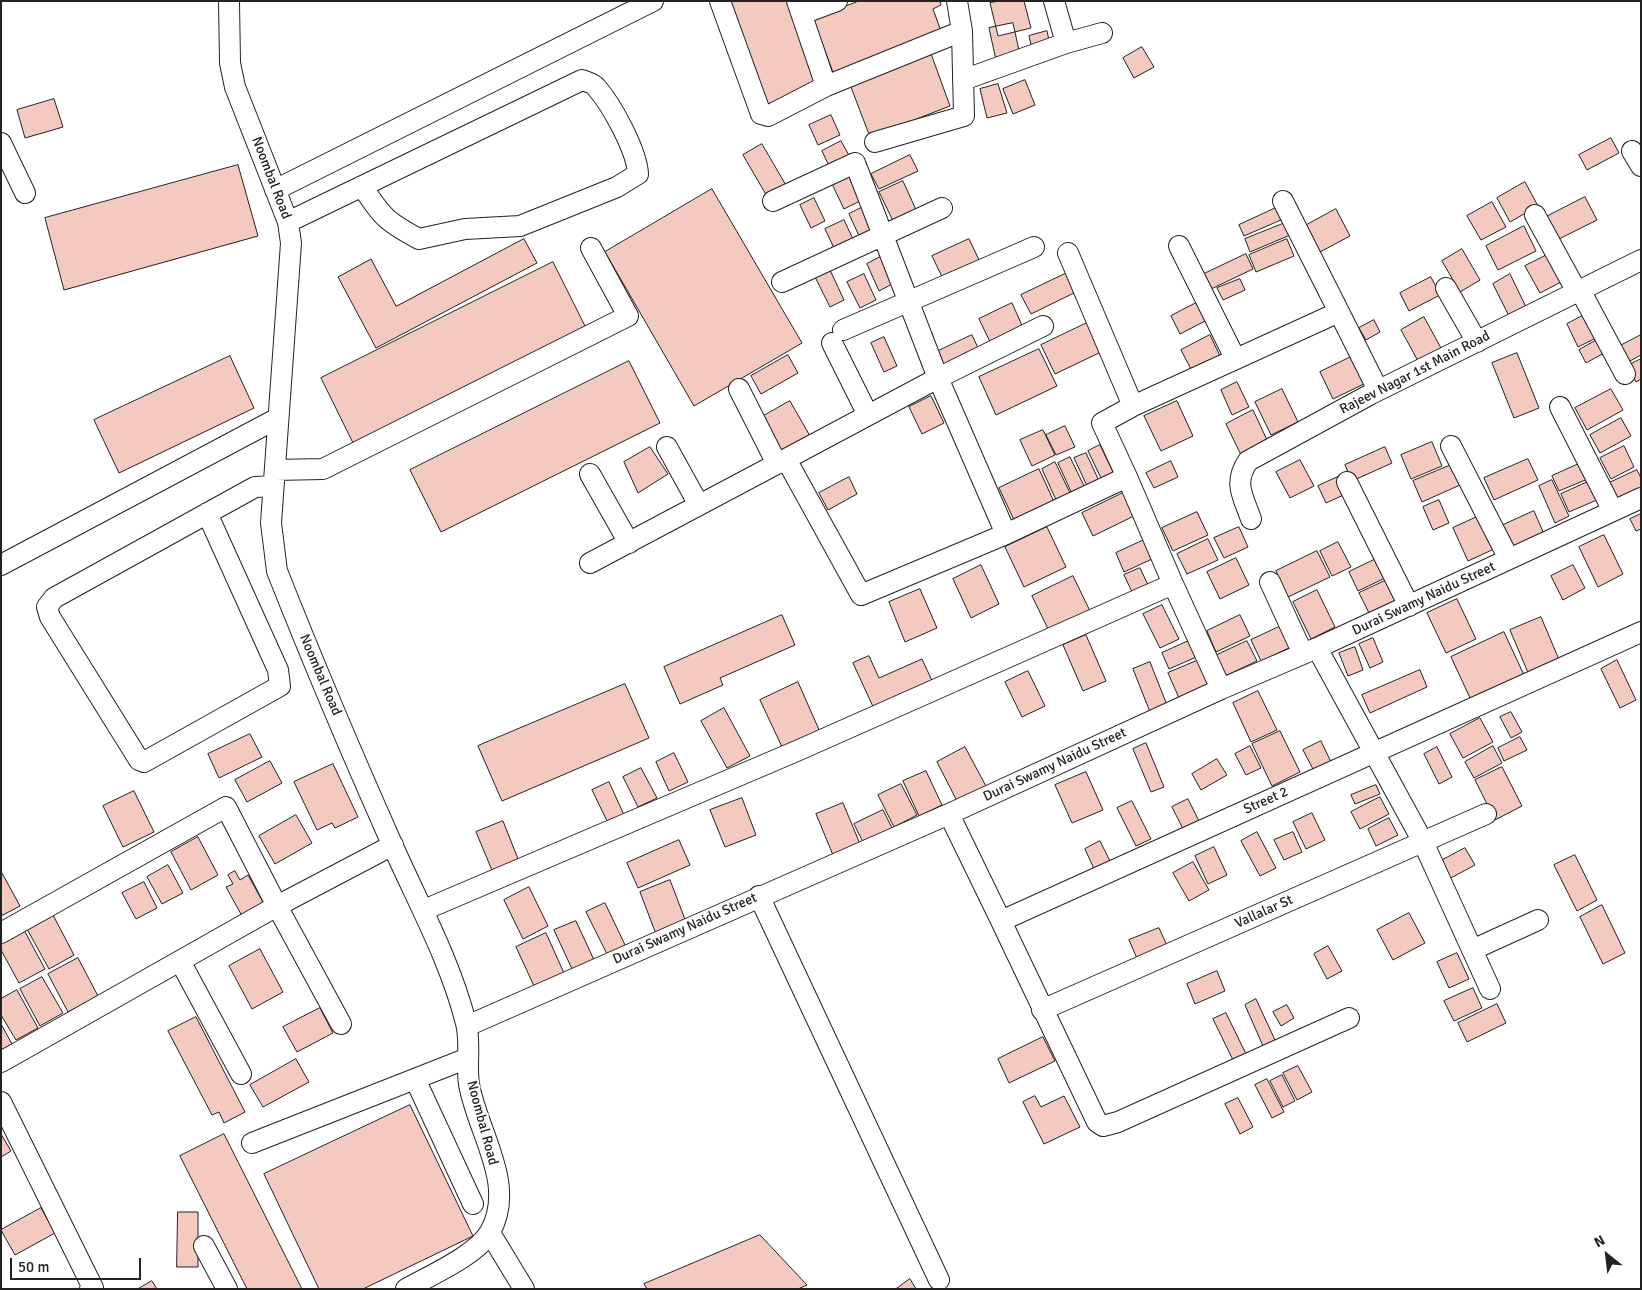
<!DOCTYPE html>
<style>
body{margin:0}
#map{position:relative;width:1642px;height:1290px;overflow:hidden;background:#fff;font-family:Signika,sans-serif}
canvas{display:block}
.frame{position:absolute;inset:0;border:2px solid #222;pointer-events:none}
.north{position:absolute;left:1582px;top:1230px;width:50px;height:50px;-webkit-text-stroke:4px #fff;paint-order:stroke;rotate:331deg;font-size:14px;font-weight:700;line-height:20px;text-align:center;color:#222}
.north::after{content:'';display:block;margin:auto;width:18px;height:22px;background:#222;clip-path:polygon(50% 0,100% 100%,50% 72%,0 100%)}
.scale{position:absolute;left:10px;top:1258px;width:131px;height:22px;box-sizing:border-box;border:2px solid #222;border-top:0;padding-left:6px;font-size:15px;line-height:18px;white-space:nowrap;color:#222;-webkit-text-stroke:4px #fff;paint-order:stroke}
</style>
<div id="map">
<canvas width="1642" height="1290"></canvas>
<div class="frame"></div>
<div class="north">N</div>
<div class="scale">50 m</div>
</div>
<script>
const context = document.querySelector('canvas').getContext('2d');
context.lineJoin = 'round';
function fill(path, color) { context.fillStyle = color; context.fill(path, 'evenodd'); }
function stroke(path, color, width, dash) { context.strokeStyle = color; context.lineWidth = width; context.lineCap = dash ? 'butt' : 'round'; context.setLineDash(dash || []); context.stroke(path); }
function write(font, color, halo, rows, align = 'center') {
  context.font = font + ' Signika,sans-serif'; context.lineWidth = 4; context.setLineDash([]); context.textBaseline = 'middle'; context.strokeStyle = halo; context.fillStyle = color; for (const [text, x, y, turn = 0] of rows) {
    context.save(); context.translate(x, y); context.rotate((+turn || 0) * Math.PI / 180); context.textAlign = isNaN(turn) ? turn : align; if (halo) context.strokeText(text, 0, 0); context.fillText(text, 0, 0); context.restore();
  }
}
const building = new Path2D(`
 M724 1H789L820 84 763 106Z
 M859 1H940L941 5 933 9 942 34 834 75 813 19Z
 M999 1H1024L1031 28 998 36 990 3Z
 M1013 23 1020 55 996 60 989 28Z
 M1047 31 1050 45 1032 49 1029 36Z
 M1142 47 1154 67 1134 78 1123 58Z
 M930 51 950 106 870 137 849 82Z
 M1025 80 1035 105 1013 114 1003 89Z
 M998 84 1007 113 987 118 980 89Z
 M54 99 63 127 25 138 17 110Z
 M831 115 840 135 818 145 809 125Z
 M1611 138 1619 153 1587 170 1579 155Z
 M841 141 850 157 830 168 822 151Z
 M762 144 787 187 768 198 743 155Z
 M910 155 918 171 879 189 871 174Z
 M238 165 258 236 64 290 45 218Z
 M852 174 864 199 844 209 832 184Z
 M903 181 917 212 894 223 879 192Z
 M1525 182 1538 206 1510 222 1497 198Z
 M712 189 802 343 694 406 605 252Z
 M1585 197 1597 220 1557 240 1546 217Z
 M814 198 825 221 811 228 800 205Z
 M1492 202 1506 227 1481 240 1467 216Z
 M867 205 878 230 860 238 849 214Z
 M1278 207 1283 219 1244 236 1239 225Z
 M1336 209 1350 236 1318 253 1303 227Z
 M844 220 854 241 835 250 825 229Z
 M1290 221 1295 233 1250 252 1245 239Z
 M1524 226 1536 251 1498 270 1486 246Z
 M524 239 537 263 376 348 338 277 371 259 396 306Z
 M969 239 982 266 945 283 932 256Z
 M1287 239 1294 256 1256 272 1249 255Z
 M1462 249 1480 280 1460 292 1442 261Z
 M886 254 896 282 879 291 867 264Z
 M1246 254 1253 269 1211 289 1204 274Z
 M1549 254 1563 281 1540 293 1525 266Z
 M553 262 588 332 356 449 321 378Z
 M830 270 844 300 830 307 815 277Z
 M1069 272 1078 291 1031 314 1021 295Z
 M864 274 876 300 860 308 847 282Z
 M1510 274 1526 307 1509 316 1493 284Z
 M1431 277 1440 295 1409 311 1400 293Z
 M1240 279 1245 290 1223 300 1217 288Z
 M1198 302 1207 320 1180 334 1171 316Z
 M1012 303 1025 332 993 348 979 319Z
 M1586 314 1598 337 1578 347 1567 324Z
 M1424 317 1441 348 1418 361 1401 330Z
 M1374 320 1380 332 1366 340 1359 328Z
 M1089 322 1103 351 1055 374 1041 345Z
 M972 335 979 350 939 368 932 354Z
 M1210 335 1220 356 1192 371 1181 350Z
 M1641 335V355L1628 362 1620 346Z
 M884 337 897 366 884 372 871 343Z
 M1597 340 1604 353 1586 363 1579 350Z
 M1039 349 1057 386 996 415 979 377Z
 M1517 353 1539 408 1514 418 1492 363Z
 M788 355 798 373 761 394 751 376Z
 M1355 355 1368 382 1333 399 1320 372Z
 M230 356 254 408 119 473 94 420Z
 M1641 359V379L1636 382 1627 366Z
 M629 361 660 423 441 532 410 470Z
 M1237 382 1249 407 1232 415 1221 390Z
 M1282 389 1298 422 1271 435 1255 402Z
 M1611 389 1623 410 1587 430 1575 408Z
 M931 396 944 423 922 434 909 407Z
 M790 401 810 436 780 453 760 418Z
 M1177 401 1193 436 1161 451 1144 416Z
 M1253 410 1269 444 1242 457 1226 424Z
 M1621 418 1631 436 1600 453 1590 435Z
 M1065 426 1075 447 1056 455 1046 435Z
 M1043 430 1055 455 1032 466 1020 440Z
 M1432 442 1442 466 1411 479 1401 455Z
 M1100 445 1114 474 1102 480 1088 451Z
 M1624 446 1634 467 1611 479 1600 458Z
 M650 447 668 474 638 493 624 462Z
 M1385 447 1392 463 1352 481 1345 465Z
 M1086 453 1100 483 1088 488 1074 458Z
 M1070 457 1086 490 1073 496 1058 463Z
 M1528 459 1538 480 1494 500 1484 478Z
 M1300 460 1314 486 1290 498 1276 472Z
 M1171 461 1178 477 1154 488 1146 473Z
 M1055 462 1071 495 1057 502 1042 469Z
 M1583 462 1590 478 1559 491 1552 476Z
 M1451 465 1460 485 1422 502 1413 481Z
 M1039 469 1055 504 1015 522 999 488Z
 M1637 470 1641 478V492L1616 504 1607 484Z
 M1340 476 1348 493 1326 503 1318 486Z
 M849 477 857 494 828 510 819 493Z
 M1552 480 1569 516 1555 523 1539 486Z
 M1590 481 1599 499 1569 512 1561 494Z
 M1125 492 1136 515 1093 536 1082 513Z
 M1439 500 1449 523 1433 530 1423 507Z
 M1534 511 1544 534 1511 549 1501 526Z
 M1197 512 1208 535 1173 551 1162 528Z
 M1641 514V529L1636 531 1630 519Z
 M1479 516 1494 549 1468 561 1453 528Z
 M1047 527 1066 567 1024 587 1005 547Z
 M1239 527 1248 547 1224 558 1214 538Z
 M1604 535 1623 574 1598 587 1579 547Z
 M1208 539 1218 560 1187 574 1177 554Z
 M1144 540 1152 559 1124 572 1116 553Z
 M1338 542 1351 567 1332 576 1320 551Z
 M1317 551 1330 577 1288 597 1276 571Z
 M1236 558 1249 585 1220 599 1207 572Z
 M1378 558 1387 577 1358 591 1349 572Z
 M981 565 999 604 971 618 953 579Z
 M1573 565 1585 588 1563 600 1551 576Z
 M1140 568 1149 587 1133 594 1124 575Z
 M1073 576 1091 613 1050 633 1032 596Z
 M1389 579 1398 599 1369 613 1359 593Z
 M920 589 937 628 905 642 889 602Z
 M1317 590 1335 627 1311 639 1293 602Z
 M1457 599 1476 639 1446 653 1427 613Z
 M1162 605 1179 639 1160 648 1143 614Z
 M782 615 795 645 720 678 723 685 680 704 664 667Z
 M1240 615 1250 636 1216 652 1207 631Z
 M1541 617 1560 662 1529 675 1510 630Z
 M1283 625 1293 646 1261 661 1251 640Z
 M1504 632 1524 675 1471 700 1451 657Z
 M1086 635 1106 681 1083 691 1063 645Z
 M1373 638 1383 662 1370 668 1359 644Z
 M1193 639 1201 655 1169 669 1162 653Z
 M1247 641 1257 661 1225 676 1215 656Z
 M1355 647 1363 670 1348 676 1339 653Z
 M869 656 879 678 922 659 934 685 875 711 853 663Z
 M1199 660 1210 685 1179 698 1168 673Z
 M1617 660 1636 700 1620 708 1601 669Z
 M1150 662 1167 705 1150 712 1133 669Z
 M1420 670 1427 687 1370 713 1362 695Z
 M1028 671 1045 706 1022 717 1005 682Z
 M798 682 820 732 783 749 760 700Z
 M625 684 649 738 502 801 478 746Z
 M1258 691 1277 730 1251 742 1233 703Z
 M724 708 750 756 727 768 701 721Z
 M1511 712 1522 732 1511 738 1500 717Z
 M1480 718 1493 742 1463 758 1450 734Z
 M1280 731 1300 772 1272 786 1252 744Z
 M250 734 262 757 219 778 208 754Z
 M1520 737 1527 750 1504 761 1498 748Z
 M1321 741 1331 762 1314 771 1303 750Z
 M1146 743 1164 787 1151 792 1133 749Z
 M1250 746 1261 768 1246 775 1235 754Z
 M1493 746 1502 763 1474 778 1465 762Z
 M965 747 987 788 958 803 937 762Z
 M1437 747 1452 777 1439 784 1424 754Z
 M674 753 688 782 669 791 656 762Z
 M1217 759 1227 775 1201 790 1192 774Z
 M270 761 282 783 247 802 235 780Z
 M333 764 358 817 335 828 332 823 317 830 294 782Z
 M1502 767 1522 806 1495 820 1475 780Z
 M641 768 657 798 638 807 623 777Z
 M926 771 942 805 919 816 903 781Z
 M1086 772 1103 810 1072 823 1055 785Z
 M609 782 625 817 609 825 592 790Z
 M901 784 917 815 894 827 878 795Z
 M1376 785 1380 794 1355 804 1351 795Z
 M134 791 154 832 123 847 103 806Z
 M1380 797 1389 814 1360 829 1351 812Z
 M742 798 756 835 725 847 710 810Z
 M1188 799 1201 825 1185 833 1172 807Z
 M1132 801 1151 839 1136 846 1117 808Z
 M843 803 860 844 833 855 816 814Z
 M883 810 893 830 864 844 854 824Z
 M1312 813 1325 840 1306 849 1293 822Z
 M296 815 312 843 275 864 259 836Z
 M1389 818 1398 835 1376 846 1368 829Z
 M503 821 520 864 494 875 476 832Z
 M1257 832 1276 868 1260 876 1241 841Z
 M1293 832 1302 852 1284 860 1274 840Z
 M198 837 218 875 191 890 171 852Z
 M679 840 690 865 638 888 627 863Z
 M1100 841 1111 863 1095 871 1085 849Z
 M1214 847 1227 875 1208 884 1195 856Z
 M1465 848 1475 865 1447 880 1437 863Z
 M1575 855 1597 900 1577 911 1554 865Z
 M1193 862 1209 890 1189 901 1173 873Z
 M168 865 183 893 162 904 147 877Z
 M235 871 240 880 248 875 264 904 242 916 226 887 233 884 228 875Z
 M2 873 20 906 1 916V873Z
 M670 880 686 922 656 934 640 892Z
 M144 882 157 908 136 919 122 893Z
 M529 887 548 926 523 939 504 900Z
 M605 903 626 947 608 956 586 912Z
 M1602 905 1625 953 1603 964 1580 917Z
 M1409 913 1425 943 1393 960 1377 930Z
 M53 915 74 955 49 969 27 929Z
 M576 921 594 960 572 969 554 930Z
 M1159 928 1169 950 1139 963 1129 940Z
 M24 930 45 969 19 983 1 950V942Z
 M546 933 564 973 534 986 516 947Z
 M1328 946 1342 971 1327 979 1314 954Z
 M260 949 283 992 252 1009 229 966Z
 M1457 953 1469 979 1449 988 1437 962Z
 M78 958 98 996 68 1012 48 974Z
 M1217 971 1225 991 1195 1004 1187 984Z
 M42 977 63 1013 40 1026 20 989Z
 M1473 988 1482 1008 1454 1021 1444 1001Z
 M17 990 38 1028 16 1040 1 1015V999Z
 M1256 999 1275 1040 1263 1046 1245 1005Z
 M1497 1004 1506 1023 1467 1042 1458 1023Z
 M1287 1005 1294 1018 1281 1026 1273 1012Z
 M320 1008 333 1033 297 1052 283 1027Z
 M1226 1013 1246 1054 1233 1060 1213 1019Z
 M196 1017 245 1112 224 1123 219 1112 212 1115 168 1031Z
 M1 1024 12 1044 1 1050Z
 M1043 1037 1055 1061 1009 1083 998 1059Z
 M296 1059 309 1082 263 1107 250 1085Z
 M1298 1066 1312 1092 1297 1100 1283 1073Z
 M1282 1075 1295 1101 1283 1107 1270 1081Z
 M1267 1079 1284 1112 1272 1118 1255 1085Z
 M1035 1096 1041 1107 1064 1096 1080 1127 1044 1144 1023 1102Z
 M1238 1098 1253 1127 1240 1134 1225 1104Z
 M410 1105 473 1236 363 1289H319L264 1174Z
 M1 1134 11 1151 1 1157Z
 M224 1134 302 1289H247L180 1156Z
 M41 1208 55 1233 15 1255 1 1230Z
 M178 1212H198V1267H177Z
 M760 1235 807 1285 798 1289H647L644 1284Z
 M910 1279 916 1289H896Z
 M152 1281 157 1289H138Z`);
fill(building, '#f3c9c0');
stroke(building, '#222', 1);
const minor = new Path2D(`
 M229 1 230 63 235 87 288 222 291 243 271 523 277 571C313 662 352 754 392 844 418 903 450 960 466 1023 471 1043 466 1064 469 1084 477 1132 517 1184 490 1232 477 1255 429 1276 406 1289
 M720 1 761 114 768 116 826 86 962 31
 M797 1 826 86
 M802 14 837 1
 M1066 43 1102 33
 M963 80 1066 43 1054 1
 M875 142 964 116 962 31 957 1
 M1 143 25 193
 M1632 151 1641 166
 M275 190 653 1
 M773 201 855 163 938 378 1006 534
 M1283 201 1339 312
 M1535 215 1577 292
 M288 222C386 174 484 127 582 80 587 82 593 83 596 87 612 105 637 151 638 174L617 187 520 226 465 229 419 239C387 222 382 217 362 186
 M1179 246 1235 358
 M1068 253 1133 406 1102 423 1127 477
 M782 282 942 208
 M1446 288 1477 342
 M1580 290 1625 374
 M1043 326 938 378 786 459 861 595 1006 534 1127 477 1173 584
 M843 330 1034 247
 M832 343 868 415
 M739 389 777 464
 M1133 406 1339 312 1378 390
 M1560 407 1613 511
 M1451 446 1509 559
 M667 447 699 505
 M275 470 323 469 628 316 591 248
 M590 474 629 543
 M1347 482 1409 606
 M207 513 278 670 280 686 144 762 139 760 50 617 47 607 54 598 255 487 273 486
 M1251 519C1243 496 1233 483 1248 461L1371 394 1641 260
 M590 563 786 459
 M1 565 278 418
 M1270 582 1303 654
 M1317 648 1423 842 1490 989
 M949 814 1001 921 1641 632
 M759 896 939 1280
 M424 910 799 750 1173 584 1221 689
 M1001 921 1097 1122 1103 1126 1118 1122 1349 1018
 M1 933 226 807 277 906 393 845
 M1472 950 1538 920
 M180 961 241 1074
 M1042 1010 1486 814
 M467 1026 949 814 1221 689 1317 648 1641 498
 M1 1062 277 906 341 1024
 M415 1079 473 1204
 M1 1102 93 1288 90 1289
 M252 1143 468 1058
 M490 1233 524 1289
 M204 1246 227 1289`);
stroke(minor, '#222', 22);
stroke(minor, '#fff', 20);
write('14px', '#222', '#fff', [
 ["Noombal Road",271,178,69],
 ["Rajeev Nagar 1st Main Road",1415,373,-27],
 ["Durai Swamy Naidu Street",1424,599,-25],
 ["Noombal Road",320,675,67],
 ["Durai Swamy Naidu Street",1055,765,-25],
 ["Street 2",1266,801,-24],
 ["Vallalar St",1264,912,-24],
 ["Durai Swamy Naidu Street",685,929,-24],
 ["Noombal Road",482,1123,75]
]);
</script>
